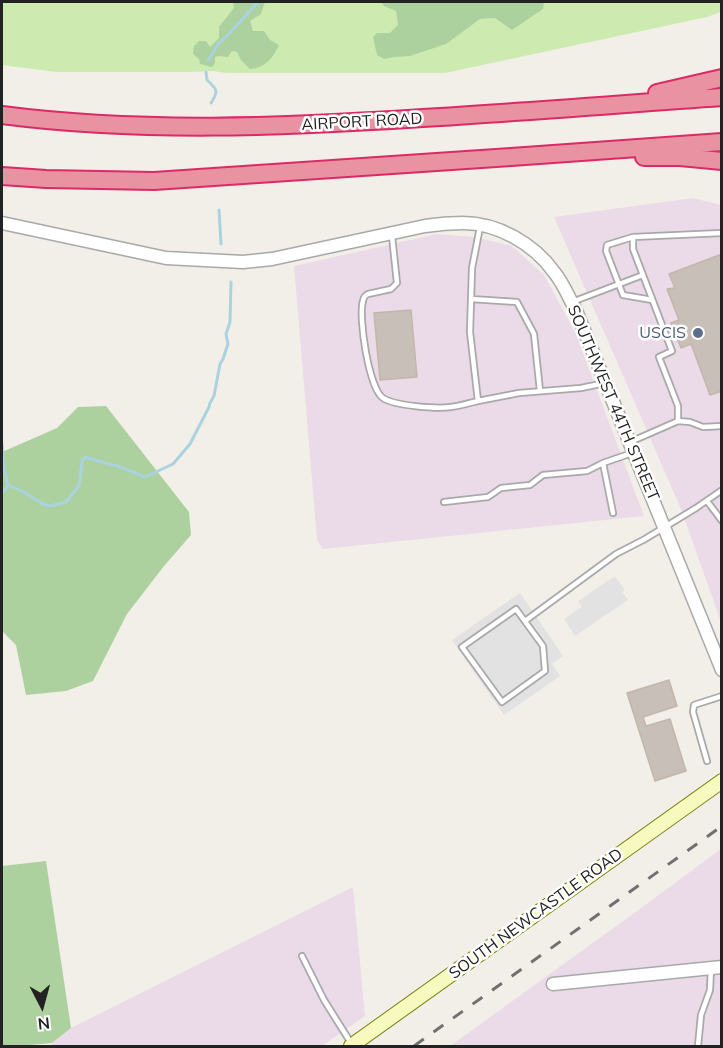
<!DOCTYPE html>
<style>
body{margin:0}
#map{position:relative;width:723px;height:1048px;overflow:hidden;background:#f2efe9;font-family:Mulish,sans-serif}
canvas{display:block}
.frame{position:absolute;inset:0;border:3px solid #222;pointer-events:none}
.north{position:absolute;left:12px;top:976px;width:60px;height:60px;-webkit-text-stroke:4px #fff;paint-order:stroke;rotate:174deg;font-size:16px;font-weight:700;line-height:24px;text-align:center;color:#222}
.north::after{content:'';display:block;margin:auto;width:21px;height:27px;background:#222;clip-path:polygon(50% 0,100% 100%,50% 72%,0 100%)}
</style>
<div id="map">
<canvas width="723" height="1048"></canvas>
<div class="frame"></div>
<div class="north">N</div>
</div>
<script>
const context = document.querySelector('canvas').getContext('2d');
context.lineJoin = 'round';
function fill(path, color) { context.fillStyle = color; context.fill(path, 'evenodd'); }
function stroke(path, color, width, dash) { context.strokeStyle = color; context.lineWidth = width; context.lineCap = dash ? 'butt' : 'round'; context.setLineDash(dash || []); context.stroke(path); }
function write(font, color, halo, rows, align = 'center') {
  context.font = font + ' Mulish,sans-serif'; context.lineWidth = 5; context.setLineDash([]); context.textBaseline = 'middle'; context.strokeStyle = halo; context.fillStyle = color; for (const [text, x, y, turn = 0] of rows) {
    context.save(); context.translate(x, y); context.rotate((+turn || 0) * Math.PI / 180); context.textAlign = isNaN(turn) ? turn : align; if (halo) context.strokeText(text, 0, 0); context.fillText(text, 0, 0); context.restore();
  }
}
fill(new Path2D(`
 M693 198 721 205V622L681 509 554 217Z
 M437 234 474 237 512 246 544 275 576 334 644 516 323 549 317 540 294 266Z
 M721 849V1046H450L637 911Z
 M353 887 365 1016 322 1046H52V1043L71 1028Z`), '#ebdbe8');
fill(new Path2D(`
 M2 2H721V12L707 17 445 73H226L213 71 190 72H56L2 65Z`), '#cdebb0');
fill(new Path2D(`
 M233 2H265L261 14 250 21 253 31H264L270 40 279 45C273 58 265 68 250 69L241 60 237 52 232 51 228 57 218 56 215 57V63L212 67 200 64 199 59 193 54 194 46 199 41H206L210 47 219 38V27L234 8Z
 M381 2H544L543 9 512 30 495 18 480 19 446 44 410 56 394 57 384 59 377 55 373 37 377 33H390L398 25 396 11 384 6Z
 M106 406 189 512 191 535 164 566 127 614 93 681 66 691 26 695 16 645 2 631V452L57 428 78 407Z
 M46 861 71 1028 52 1043 18 1046H2V866Z`), '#add19e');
fill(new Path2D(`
 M615 576 625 590 622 592 628 600 575 636 564 619 582 607 578 601Z
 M520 593 563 656 552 664 560 676 504 715 452 640Z`), '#e2e2e2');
stroke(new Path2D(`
 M208 61 218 44 228 35 258 2
 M206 72 207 80C217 89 219 91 211 103
 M219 210 221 244
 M2 444 4 468 8 485 2 494
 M8 485 24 492 43 504 50 506 59 504 66 502 79 486 82 461 85 457 112 465H115L145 477 173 464 190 444 209 407 210 403 214 396 220 364 223 359 228 344 226 334 230 322 231 282`), '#aad3df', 3);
const building = new Path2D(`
 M722 254V391L710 395 691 344 681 348 671 323 679 320 667 289 675 288 669 274Z
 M411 310 417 377 380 380 374 313Z
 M669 680 677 706 643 717 646 726 670 719 686 771 655 781 627 693Z`);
fill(building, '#c7bfb8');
stroke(building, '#c4b6ab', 1.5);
const service = new Path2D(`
 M480 227 472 268 470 332 478 401 519 393 581 388 605 383
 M392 236 397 283 391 289 368 294C365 296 364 296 363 301 358 317 369 389 383 398 395 406 437 409 451 407 460 406 469 403 478 401
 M633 237V249L672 351 659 357 678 406V421
 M471 299 517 302 534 334 540 391
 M652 300 623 295 606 251 607 245 633 237 722 233
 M572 302 643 275
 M630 442 678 421 690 422 703 427 722 426
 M707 501 722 521
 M444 502 488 497 501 488 530 485 543 475 587 471 603 463
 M613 513 603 463 632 453
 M516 609 543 646 545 671 502 702 462 647Z
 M525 621 616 554 645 539 696 508 722 490
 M707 761 693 712 694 705 722 696
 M302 956 324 1000 351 1043
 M698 1046 701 1015 710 990 711 968`);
const tertiary = new Path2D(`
 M2 223 166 258 243 262 272 259 425 226C438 224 450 223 463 223 498 223 534 244 554 272 564 284 570 300 577 313L722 670
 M553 984 722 967`);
const secondary = new Path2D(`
 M351 1046 722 781`);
const motorway = new Path2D(`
 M657 93 722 78
 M2 115C141 133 283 127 423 118 522 112 622 104 722 97
 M644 157H680L722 161
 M2 176 46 179 154 181 511 157 722 142`);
stroke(service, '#a9a9a9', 8);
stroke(tertiary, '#a9a9a9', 15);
stroke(secondary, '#707d05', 16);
stroke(motorway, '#dc2a67', 20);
stroke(service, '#fff', 4.5);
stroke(tertiary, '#fff', 12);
stroke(secondary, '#f7fabf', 14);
stroke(motorway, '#e892a2', 16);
stroke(new Path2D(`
 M414 1046 722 826`), '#707070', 3, [12, 12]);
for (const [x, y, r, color] of [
 [698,333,6,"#5c6f8a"]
]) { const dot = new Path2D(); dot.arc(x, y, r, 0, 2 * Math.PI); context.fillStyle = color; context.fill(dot); stroke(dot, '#fff', 2); }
write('16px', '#222', '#fff', [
 ["AIRPORT ROAD",362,122,-3],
 ["SOUTHWEST 44TH STREET",613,403,67],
 ["SOUTH NEWCASTLE ROAD",536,914,-36]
]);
write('16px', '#4e5e75', '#fff', [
 ["USCIS",686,333]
], 'right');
</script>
